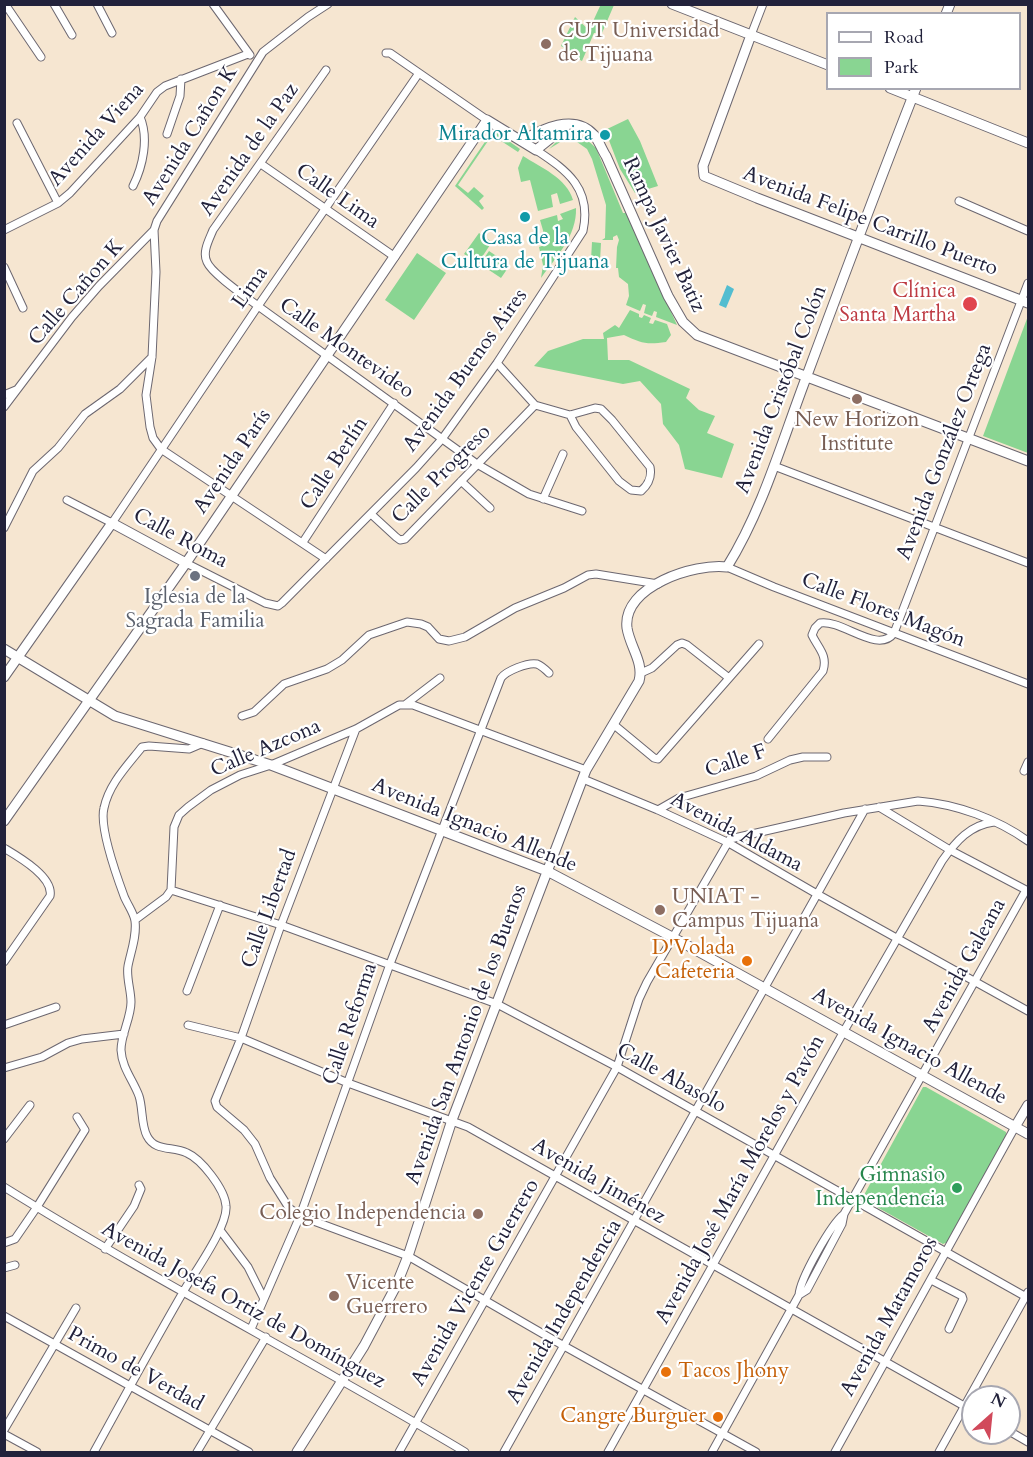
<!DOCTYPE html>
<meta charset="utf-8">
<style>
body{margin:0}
#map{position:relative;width:1033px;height:1457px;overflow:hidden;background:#f6e6d1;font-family:Cardo,serif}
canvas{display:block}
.frame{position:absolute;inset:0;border:6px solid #22223b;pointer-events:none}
.legend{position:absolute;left:826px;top:12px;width:195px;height:78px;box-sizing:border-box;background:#fff;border:2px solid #a7a7b1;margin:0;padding:8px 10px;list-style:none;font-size:18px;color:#22223b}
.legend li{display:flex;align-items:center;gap:12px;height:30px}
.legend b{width:30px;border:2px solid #a7a7b1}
.north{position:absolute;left:961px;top:1385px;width:60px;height:60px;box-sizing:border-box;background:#fff;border:2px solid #a7a7b1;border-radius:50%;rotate:27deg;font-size:16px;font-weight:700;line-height:24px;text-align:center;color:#22223b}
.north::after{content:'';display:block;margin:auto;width:21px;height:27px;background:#d1495b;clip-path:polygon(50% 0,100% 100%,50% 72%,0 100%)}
</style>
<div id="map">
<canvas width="1033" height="1457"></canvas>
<div class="frame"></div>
<ul class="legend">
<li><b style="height:8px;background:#fff"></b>Road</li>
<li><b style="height:16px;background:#89d592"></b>Park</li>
</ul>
<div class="north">N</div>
</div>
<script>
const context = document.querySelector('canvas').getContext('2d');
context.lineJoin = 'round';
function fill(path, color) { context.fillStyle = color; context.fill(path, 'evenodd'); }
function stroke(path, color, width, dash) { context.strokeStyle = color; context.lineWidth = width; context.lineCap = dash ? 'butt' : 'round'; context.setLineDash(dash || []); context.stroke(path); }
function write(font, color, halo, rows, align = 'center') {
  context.font = font + ' Cardo,serif'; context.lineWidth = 4.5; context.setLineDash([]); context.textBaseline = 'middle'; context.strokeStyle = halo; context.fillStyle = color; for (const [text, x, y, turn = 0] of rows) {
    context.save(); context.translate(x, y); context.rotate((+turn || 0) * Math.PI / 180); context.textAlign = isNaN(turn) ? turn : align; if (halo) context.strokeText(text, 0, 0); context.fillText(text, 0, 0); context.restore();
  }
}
fill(new Path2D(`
 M601 4 614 5 602 33H594L582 61 578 59 577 55 561 46 575 17 589 30Z
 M628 119 640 141 658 186 635 193 620 169 605 130Z
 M493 130 520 149 518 152 495 137 493 140 490 138 458 185 468 193 474 187 484 196 479 201 484 208 482 210 455 186Z
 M571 134 584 137 596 148 623 213H626L677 325 656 317 657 312 654 311 652 316 644 313 646 305 643 304 640 311 626 305 629 296 628 284 619 277 618 268H616L617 247 619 240 617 235 613 237V240H602L605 238 606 205 592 159 587 149 577 142 570 140 562 141 549 149 561 137Z
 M523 156C540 167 567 178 573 200L560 204 557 193 551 195 553 207 538 211 530 180 521 182 518 168Z
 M576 208C577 236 556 257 541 278L543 265 539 247 547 244 540 220 557 215 558 221 563 219 560 214Z
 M479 233 492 242 478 263 464 254Z
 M592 242 601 243 600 261 591 260Z
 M489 251 510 265 501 278 480 264Z
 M417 253 446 273 414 320 385 300Z
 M630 310 639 314V317L642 318 644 315 651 318 649 323 653 324 655 320 667 324 671 335 666 342C646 345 641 343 624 335L607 338 608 360H629L690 389 686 398 699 410 715 416 707 433 734 444 722 478 685 469 679 445 663 424 661 404 640 381 623 384 534 366 548 351 583 339H604L603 333 615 325 619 328Z
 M1028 316V453L983 436Z
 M923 1087H926L1006 1132V1135L948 1242 943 1244 866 1201 864 1195Z`), '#89d592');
fill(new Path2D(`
 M727 285 734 289 726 308 719 305Z`), '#53bdd0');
const minor = new Path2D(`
 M5 4 41 57
 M54 4 72 35
 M97 4 112 33
 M213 4 250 55
 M751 35 763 4
 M386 53H390L487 120
 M326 70 213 230C209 240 202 252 207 262 212 274 246 297 258 306L477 464 529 494 582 511
 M17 123 58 203
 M167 134 180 96 181 79
 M261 164 395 257
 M133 186C143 166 149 138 140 117
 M959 201 1028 231
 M4 230 58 203 70 193 140 117 157 92 165 86 248 54
 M4 267 23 308
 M497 363 535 405 570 415 595 408 601 409 612 420 650 467C652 477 649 484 641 491L631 490 619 481 576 427 570 415
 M4 395 16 390
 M4 407 72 317 99 286 154 230
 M774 466 1028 563
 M461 481 490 508
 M543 499 563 454
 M67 500 112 523 258 306 419 73
 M371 514 396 537 400 540 405 539 535 405
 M4 528 33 471 58 448 85 414 120 389 152 357
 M303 542 394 403
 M326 559 161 449 153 438 150 427 146 395 152 357 156 272 154 230 157 221 263 52 308 17 328 4
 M186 563 265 603 278 606 282 603 416 468 442 439 497 363 583 231C592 189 568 171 536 150
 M727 567 774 587 1028 684
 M641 673 652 668 677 645 682 643 687 645 729 678
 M406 704 440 678
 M242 716 254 712 284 684 327 669 342 660 369 635 407 622 421 624 428 627 439 639 449 641 465 637 515 608 564 588 588 575 596 574 658 584
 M613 724 654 758 658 759 759 644
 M356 729 281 925 241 1038 217 1096 215 1101 217 1107 244 1130 255 1144 270 1178 289 1208 300 1216 408 1256 564 1346 756 1452
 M768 739 823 671C828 655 818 648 812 635L815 628 820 623C842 619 878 655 894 633L1028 283
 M1024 771 1028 762
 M583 779 658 810 727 842 817 894 1028 1011
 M879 807 950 850 1028 891
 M658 810 679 798 756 776 790 760 803 757H827
 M4 848C19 857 54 877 50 896L4 962
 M171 890 281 925 497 1004 617 1067 1028 1298
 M171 890 174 827 179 815 188 807 211 790 240 775 271 765 356 729 399 705H413L586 770
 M135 920 166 897 171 890
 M187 991 220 905
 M4 1025 56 1007
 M188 1025 241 1038 348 1083 468 1127 973 1411
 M4 1068 42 1057 68 1043 82 1039 124 1034
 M4 1139 30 1105
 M4 1187C155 1281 313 1361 465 1452
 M220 1230 248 1267 264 1299
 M4 1243 15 1239 37 1207 85 1130 77 1117
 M105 1249 134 1206 141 1189 139 1185
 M4 1268 15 1265
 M931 1280 962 1296 963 1299 949 1329
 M799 1295C800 1279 831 1224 844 1214
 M4 1316 249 1452
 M251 1329 300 1216 390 964 501 678C506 671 528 662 537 664 542 666 546 670 549 673
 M4 1430 76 1308
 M1009 1431 1028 1442
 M4 1434 37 1452
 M94 1452C123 1399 152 1346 182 1294 193 1274 228 1227 226 1206 225 1189 201 1159 187 1153 173 1146 155 1152 147 1136 141 1125 143 1108 139 1096 133 1080 122 1068 121 1050 121 1034 131 1018 131 1002 131 990 126 977 128 966 131 951 137 936 135 921 134 913 127 904 124 896 117 877 99 827 104 808 109 784 127 766 142 747L149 746 189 749 203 743
 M197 1452 266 1337
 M399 1452 617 1067 639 999 647 982 730 839 844 813 918 801C957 804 997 819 1028 841
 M504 1452 865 809
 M608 1452 844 1031 942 861C956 841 970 825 994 822
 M712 1452 799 1295 807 1290 842 1224 844 1214 1026 890
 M835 1452 1015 1127
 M939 1452 1028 1292`);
const major = new Path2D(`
 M672 4 828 65
 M946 14 950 4
 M751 35 703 166 704 176 757 198 1028 303
 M890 88 1028 143
 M522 141C542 129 574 113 594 135 599 141 602 150 606 156L668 296 683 322 697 335 1028 461
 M4 649 115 716 271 765 547 871 674 938 1028 1134
 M4 677 112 523 186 563
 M4 821 186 563 487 120 536 150 566 126
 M1015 1127 1028 1105
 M297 1452 364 1346 396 1286 408 1256 452 1120 586 770 639 681C644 662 630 647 627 628 622 586 695 563 727 567 763 509 782 441 806 378 842 281 878 185 916 88`);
stroke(minor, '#6c6770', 9);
stroke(major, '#6c6770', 11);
stroke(minor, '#fff', 7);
stroke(major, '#fff', 9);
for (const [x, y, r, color] of [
 [546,44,6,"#8d6e63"],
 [605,135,6,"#0f9aa8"],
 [525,217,6,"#0f9aa8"],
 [970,304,8,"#e0444e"],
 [857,399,6,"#8d6e63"],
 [195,576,6,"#6b7280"],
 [660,910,6,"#8d6e63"],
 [747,961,6,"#e8710a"],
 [957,1188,6,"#2e9e5b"],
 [478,1214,6,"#8d6e63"],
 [334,1296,6,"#8d6e63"],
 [666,1372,6,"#e8710a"],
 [718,1417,6,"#e8710a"]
]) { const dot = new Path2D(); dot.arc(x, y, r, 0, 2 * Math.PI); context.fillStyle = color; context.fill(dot); stroke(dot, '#fff', 2); }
write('21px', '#785e54', '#fff', [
 ["CUT Universidad",558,32],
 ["de Tijuana",558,56],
 ["New Horizon",857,421,"center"],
 ["Institute",857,445,"center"],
 ["UNIAT -",672,898],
 ["Campus Tijuana",672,922],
 ["Colegio Independencia",466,1214,"right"],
 ["Vicente",346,1284],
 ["Guerrero",346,1308]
], 'left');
write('21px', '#22223b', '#fff', [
 ["Avenida Viena",97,135,-48],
 ["Avenida Cañon K",191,136,-58],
 ["Avenida de la Paz",250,150,-55],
 ["Calle Lima",337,197,35],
 ["Avenida Felipe Carrillo Puerto",870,222,21],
 ["Rampa Javier Batiz",663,235,65],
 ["Lima",251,288,-55],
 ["Calle Cañon K",77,293,-49],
 ["Calle Montevideo",346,349,35],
 ["Avenida Buenos Aires",466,371,-54],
 ["Avenida Cristóbal Colón",782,390,-69],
 ["Avenida González Ortega",945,452,-69],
 ["Avenida París",233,462,-56],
 ["Calle Berlín",335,464,-57],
 ["Calle Progreso",442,475,-45],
 ["Calle Roma",180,539,28],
 ["Calle Flores Magón",883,611,21],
 ["Calle Azcona",266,749,-23],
 ["Calle F",736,762,-19],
 ["Avenida Ignacio Allende",474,826,22],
 ["Avenida Aldama",736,833,28],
 ["Calle Libertad",270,909,-70],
 ["Avenida Galeana",965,966,-61],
 ["Calle Reforma",351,1024,-71],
 ["Avenida San Antonio de los Buenos",467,1035,-70],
 ["Avenida Ignacio Allende",909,1047,29],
 ["Calle Abasolo",671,1079,29],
 ["Avenida José María Morelos y Pavón",741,1180,-61],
 ["Avenida Jiménez",598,1182,30],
 ["Avenida Vicente Guerrero",476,1283,-60],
 ["Avenida Josefa Ortiz de Domínguez",243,1306,29],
 ["Avenida Independencia",565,1312,-60],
 ["Avenida Matamoros",890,1317,-61],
 ["Primo de Verdad",135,1370,29]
]);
write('21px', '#0d838f', '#fff', [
 ["Mirador Altamira",593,135],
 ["Casa de la",525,239,"center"],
 ["Cultura de Tijuana",525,263,"center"]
], 'right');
write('21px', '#be3a42', '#fff', [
 ["Clínica",956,292],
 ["Santa Martha",956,316]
], 'right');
write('21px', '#5b616d', '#fff', [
 ["Iglesia de la",195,598],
 ["Sagrada Familia",195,622]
]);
write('21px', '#c56008', '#fff', [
 ["D'Volada",735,949],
 ["Cafeteria",735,973],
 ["Tacos Jhony",678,1372,"left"],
 ["Cangre Burguer",706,1417]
], 'right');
write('21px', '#27864d', '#fff', [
 ["Gimnasio",945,1176],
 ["Independencia",945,1200]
], 'right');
</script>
